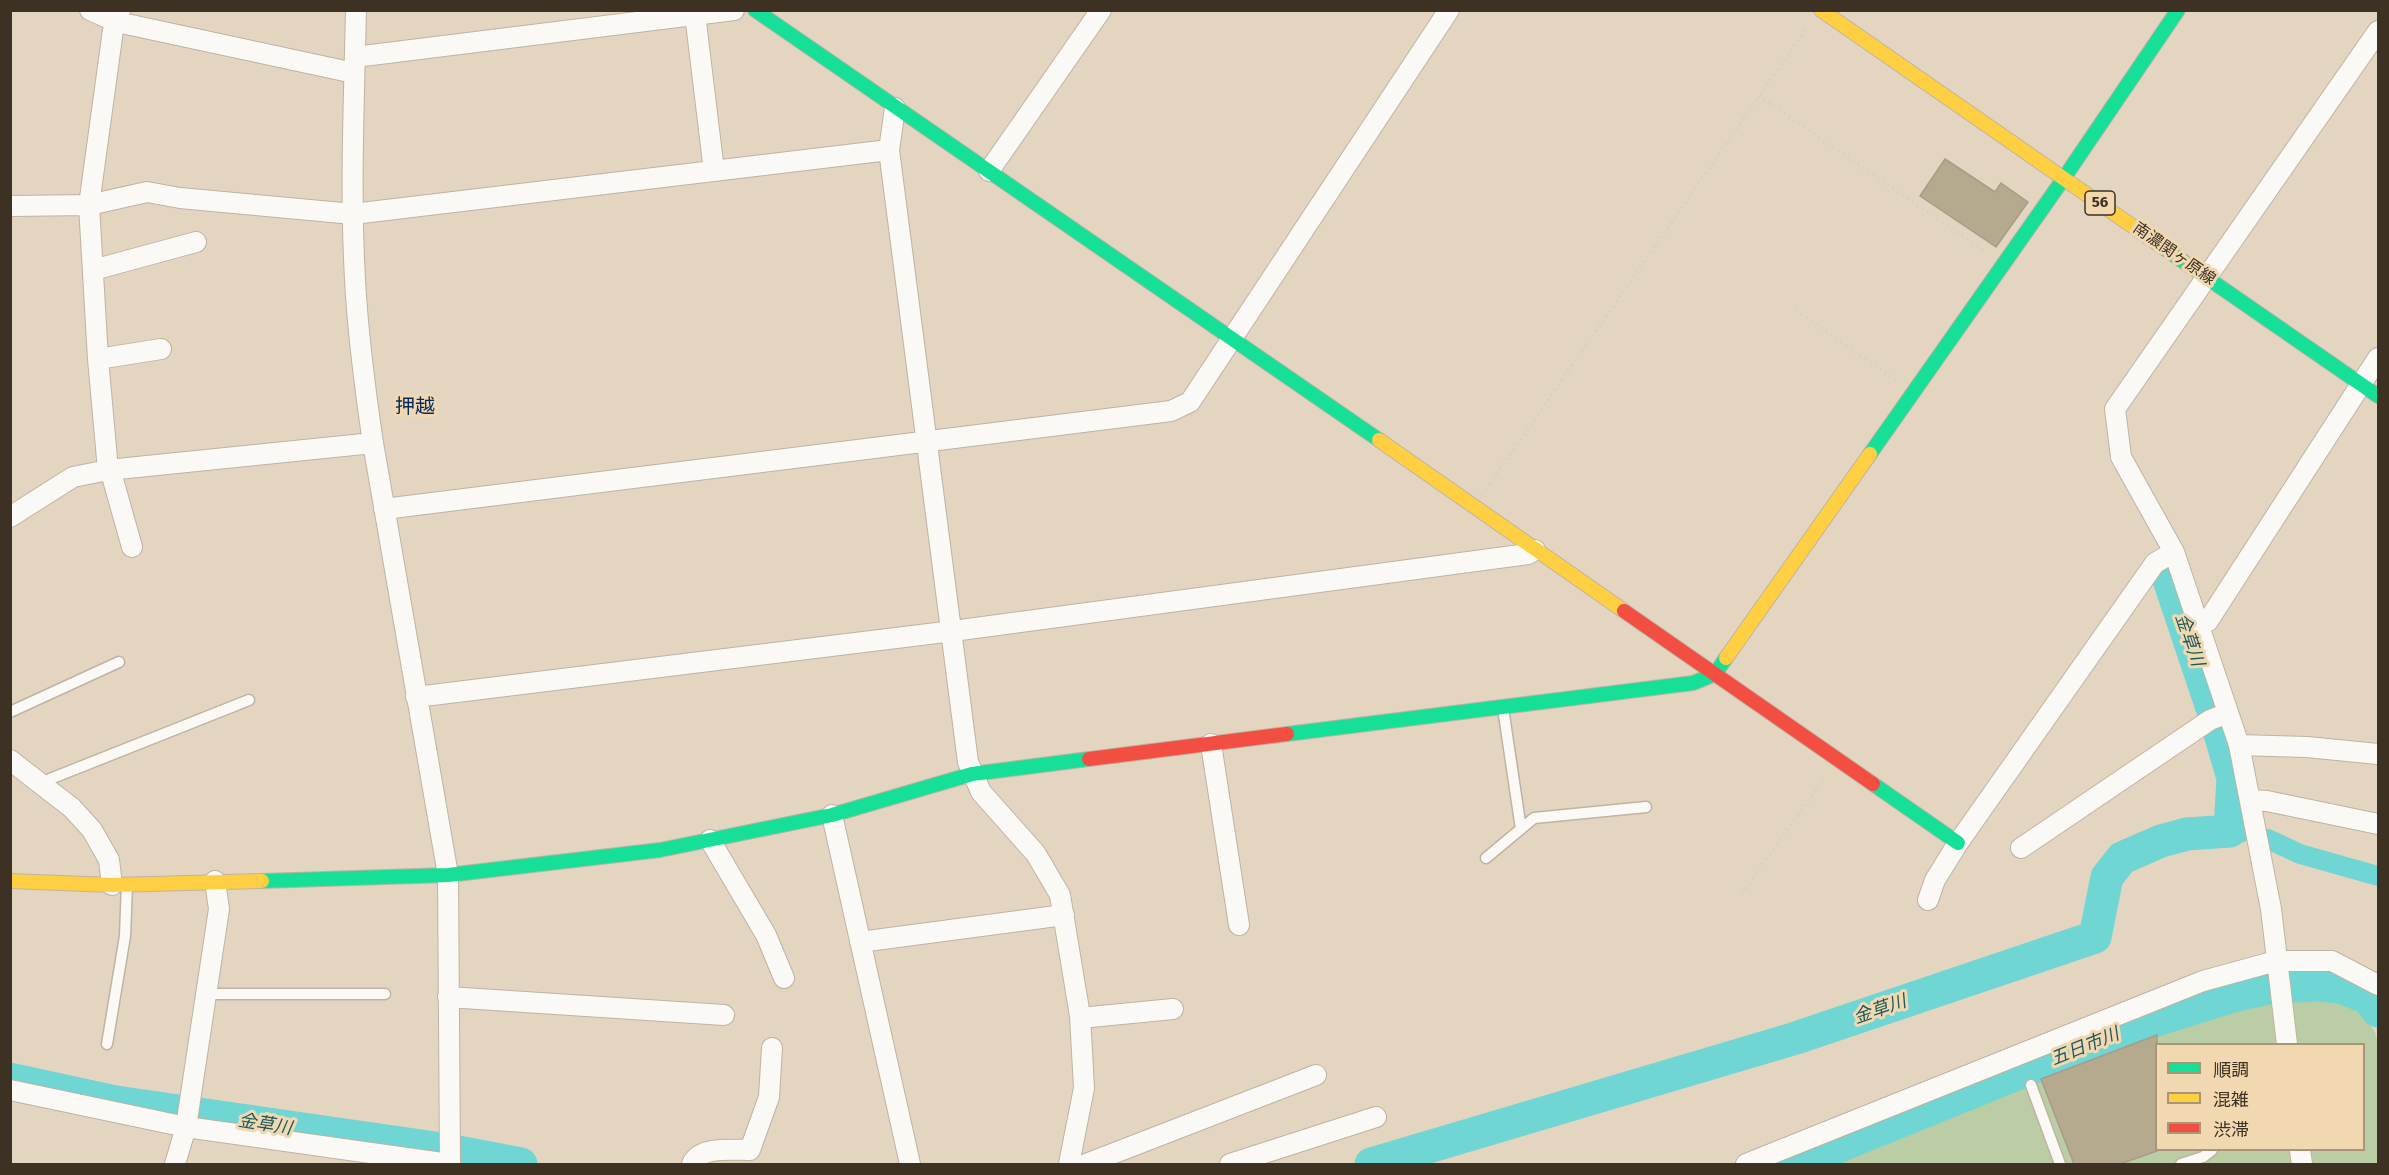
<!DOCTYPE html>
<meta charset="utf-8">
<style>
body{margin:0}
#map{position:relative;width:2389px;height:1175px;overflow:hidden;background:#e3d5c0;font-family:"Fira Sans","Noto Sans JP",sans-serif}
canvas{display:block}
.frame{position:absolute;inset:0;border:12px solid #3c3122;pointer-events:none}
.legend{position:absolute;left:2155px;top:1043px;width:210px;height:108px;box-sizing:border-box;background:#f2d8b1;border:2px solid #a99578;margin:0;padding:8px 10px;list-style:none;font-size:18px;color:#3c3122}
.legend li{display:flex;align-items:center;gap:12px;height:30px}
.legend b{width:30px;border:2px solid #a99578}
</style>
<div id="map">
<canvas width="2389" height="1175"></canvas>
<div class="frame"></div>
<ul class="legend">
<li><b style="height:8px;background:#16e098"></b>順調</li>
<li><b style="height:8px;background:#ffcf43"></b>混雑</li>
<li><b style="height:8px;background:#f24e42"></b>渋滞</li>
</ul>
</div>
<script>
const context = document.querySelector('canvas').getContext('2d');
context.lineJoin = 'round';
function fill(path, color) { context.fillStyle = color; context.fill(path, 'evenodd'); }
function stroke(path, color, width, dash) { context.strokeStyle = color; context.lineWidth = width; context.lineCap = dash ? 'butt' : 'round'; context.setLineDash(dash || []); context.stroke(path); }
function write(font, color, halo, rows, align = 'center') {
  context.font = font + ' "Fira Sans","Noto Sans JP",sans-serif'; context.lineWidth = 6; context.setLineDash([]); context.textBaseline = 'middle'; context.strokeStyle = halo; context.fillStyle = color; for (const [text, x, y, turn = 0] of rows) {
    context.save(); context.translate(x, y); context.rotate((+turn || 0) * Math.PI / 180); context.textAlign = isNaN(turn) ? turn : align; if (halo) context.strokeText(text, 0, 0); context.fillText(text, 0, 0); context.restore();
  }
}
fill(new Path2D(`
 M2323 991 2353 1002 2375 1032 2378 1044V1164H1815L2160 1027 2261 997ZM2156 1044H2364V1150H2156Z`), '#bbcda4');
stroke(new Path2D(`
 M2230 831 2240 833
 M2268 839 2300 854 2378 876`), '#6fd6d3', 20);
stroke(new Path2D(`
 M2166 571 2212 708
 M10 1079 116 1102 442 1149 521 1164
 M1371 1164 1796 1038 2095 937 2107 877 2122 858 2161 841 2187 834 2230 831 2233 778 2218 727
 M1795 1164 2128 1029 2233 996 2273 987 2321 985 2340 987 2368 998 2378 1011`), '#6fd6d3', 33);
const building = new Path2D(`
 M1945 159 1995 192 2001 183 2028 202 1996 247 1920 196Z
 M2157 1035V1151L2120 1164H2074L2041 1079Z`);
fill(building, '#b5aa8d');
stroke(building, '#a59d8c', 1.5);
const lane = new Path2D(`
 M1503 708 1521 829
 M10 712 119 662
 M43 786 50 779 249 700
 M1486 858 1534 818 1646 807
 M206 994H385
 M107 1044 125 936 127 884
 M2031 1085 2060 1164
 M2181 1164 2203 1157 2212 1150`);
const street = new Path2D(`
 M90 10 117 22 354 73
 M356 10C354 100 350 191 355 280 358 335 365 389 373 443L448 875 450 1164
 M695 14 714 171
 M355 57 734 10
 M895 108 889 150 968 762 981 792 1036 854 1060 895 1080 1016 1084 1088 1069 1164
 M989 171 1101 10
 M10 206 89 205 147 192 180 198 353 214 889 150
 M93 270 196 242
 M98 359 161 349
 M110 469 132 547
 M108 470 373 443
 M384 509 1171 411 1190 402 1449 10
 M10 517 73 477 108 470 98 359 89 205 113 30 120 10
 M2199 626 2208 621 2378 358
 M416 697 953 631 1528 554 1535 550
 M1211 744 1239 925
 M2239 745 2307 747 2378 754
 M10 760 72 808 92 830 109 860 112 885
 M2250 800 2267 801 2378 824
 M832 815 910 1164
 M710 840 766 935 784 978
 M2021 848 2210 720 2228 713
 M1928 900 1935 880 1958 843 2155 563 2174 552
 M860 942 1064 915
 M448 997 724 1015
 M1080 1018 1173 1009
 M2287 1044 2271 909 2239 745 2174 552 2121 457 2115 409 2378 31
 M10 1090 186 1127 449 1164
 M2300 1150 2302 1164
 M175 1164 186 1127 219 909 215 881
 M692 1164C700 1146 732 1150 750 1150L769 1097 772 1048
 M1086 1164 1316 1075
 M1230 1164 1376 1117
 M1746 1164 2203 981 2276 961H2332L2378 985`);
const fast = new Path2D(`
 M755 10 1379 440
 M2148 237 2378 396
 M1870 454 2064 178 2178 10
 M1287 734 1693 683 1715 674 1726 658
 M1873 784 1958 843
 M262 881 448 875 660 850 832 815 972 774 1089 759`);
const slow = new Path2D(`
 M1821 10 2148 237
 M1379 440 1624 611
 M1726 658 1870 454
 M10 881 112 885 262 881`);
const jam = new Path2D(`
 M1624 611 1873 784
 M1089 759 1287 734`);
stroke(lane, '#bfb3a3', 13);
stroke(street, '#bfb3a3', 22);
stroke(fast, '#bfb3a3', 16);
stroke(slow, '#bfb3a3', 16);
stroke(jam, '#bfb3a3', 16);
stroke(new Path2D(`
 M1759 96 1984 251
 M1796 311 1896 380
 M1486 489 1806 29
 M1742 894 1824 778`), '#d4d0c9', 3, [1.5, 4.5]);
stroke(lane, '#fbf9f6', 10);
stroke(street, '#fbf9f6', 20);
stroke(fast, '#16e098', 14);
stroke(slow, '#ffcf43', 14);
stroke(jam, '#f24e42', 14);
for (const [x, y, w] of [
 [2100,203,30]
]) { const box = new Path2D(); box.roundRect(x - w / 2, y - 12, w, 24, 4.5); context.fillStyle = '#f2d8b1'; context.fill(box); stroke(box, '#3c3122', 1.5); }
write('bold 15px', '#3c3122', null, [
 ["56",2100,203]
]);
write('16px', '#3c3122', '#f2d8b1', [
 ["南濃関ヶ原線",2174,254,35]
]);
write('italic 18px', '#1b595b', '#f2d8b1', [
 ["金草川",2189,640,71],
 ["金草川",1880,1010,-19],
 ["五日市川",2085,1047,-22],
 ["金草川",265,1125,9]
]);
write('20px', '#04295c', '#f2d8b1', [
 ["押越",415,407]
]);
</script>
